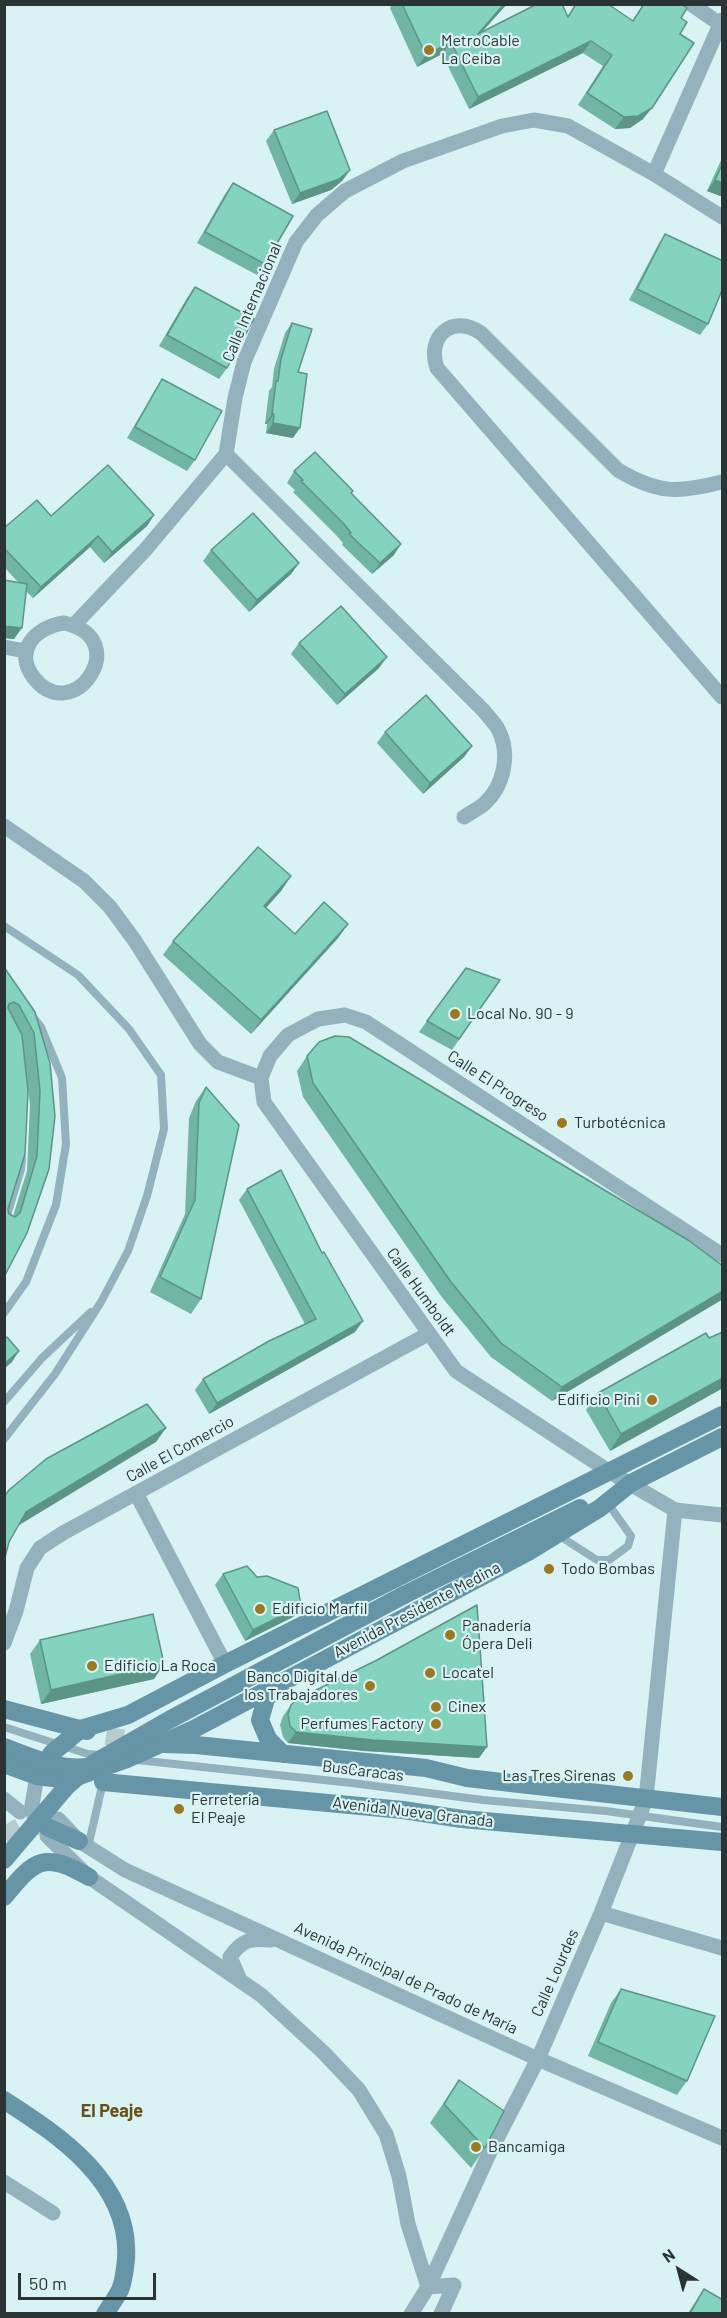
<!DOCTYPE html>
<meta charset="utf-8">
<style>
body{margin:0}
#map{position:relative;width:727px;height:2318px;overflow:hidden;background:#d9f2f3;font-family:Barlow,sans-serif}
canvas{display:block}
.frame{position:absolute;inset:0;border:6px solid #2a3434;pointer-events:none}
.north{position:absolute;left:649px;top:2240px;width:60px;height:60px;-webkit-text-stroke:4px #d9f2f3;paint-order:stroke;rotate:324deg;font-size:16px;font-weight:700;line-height:24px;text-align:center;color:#2a3434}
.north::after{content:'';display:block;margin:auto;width:21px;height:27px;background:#2a3434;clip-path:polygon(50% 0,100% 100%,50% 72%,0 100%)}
.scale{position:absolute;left:18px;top:2273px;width:138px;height:27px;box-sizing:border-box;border:3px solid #2a3434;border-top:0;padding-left:8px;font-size:18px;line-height:21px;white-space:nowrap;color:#2a3434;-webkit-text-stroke:4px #d9f2f3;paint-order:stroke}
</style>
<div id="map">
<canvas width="727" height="2318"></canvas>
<div class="frame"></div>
<div class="north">N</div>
<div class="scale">50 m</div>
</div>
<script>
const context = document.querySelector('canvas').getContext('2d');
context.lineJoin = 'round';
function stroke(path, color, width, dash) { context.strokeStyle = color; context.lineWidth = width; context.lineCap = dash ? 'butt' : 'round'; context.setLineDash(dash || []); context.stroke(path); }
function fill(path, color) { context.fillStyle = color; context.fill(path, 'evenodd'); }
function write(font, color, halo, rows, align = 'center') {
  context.font = font + ' Barlow,sans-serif'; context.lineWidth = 4.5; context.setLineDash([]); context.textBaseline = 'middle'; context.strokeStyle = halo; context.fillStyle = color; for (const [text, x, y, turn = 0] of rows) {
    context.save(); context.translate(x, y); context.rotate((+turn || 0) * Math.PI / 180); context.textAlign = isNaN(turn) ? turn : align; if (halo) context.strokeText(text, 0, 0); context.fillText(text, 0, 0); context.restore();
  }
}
stroke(new Path2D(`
 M106 1736 133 1740
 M4 1836 22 1825 44 1826`), '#b6cccd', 18, [18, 9]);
stroke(new Path2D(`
 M4 926 78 975 129 1029 161 1075 164 1129 147 1196 128 1251 101 1302 55 1374 4 1439
 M4 1225 21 1169 22 1158
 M4 1313 26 1282 56 1205 66 1144 62 1078 41 1027 33 1017
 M4 1402 42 1358 91 1312
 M558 1535 597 1560H609L628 1546 631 1536 607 1502
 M4 1727 88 1754 101 1755
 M137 1760 352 1783 483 1800 606 1811 722 1827
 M88 1847 103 1782`), '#93b2bd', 8);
stroke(new Path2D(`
 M691 4 720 24
 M654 174 722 20
 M226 454 483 710C488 716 495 723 498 729 511 754 504 786 484 804 478 809 470 813 464 817
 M722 482C678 493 658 494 618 470L481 333C452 313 426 337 437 368L722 697
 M64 623C135 638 74 728 34 678 13 651 35 627 64 623Z
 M74 625 146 549 226 454 235 398 244 362 296 242 317 215 345 191 403 161 502 126 534 120 568 126 654 174 722 217
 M4 647 25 651
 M4 826 84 881 110 907 135 941 200 1044 218 1062 261 1078
 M261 1078 264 1102 456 1371 610 1472 675 1510 722 1515
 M261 1078 270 1056 288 1035 318 1019 345 1015 366 1022 722 1255
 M136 1493 225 1664
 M4 1643 16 1611 27 1568 40 1548 63 1533 428 1334
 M4 1799 20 1812
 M58 1819 79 1841 125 1870 538 2059 722 2138
 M36 1825 32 1805 37 1776
 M47 1836 89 1877 261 1995 323 2052 359 2090 386 2134 399 2176 408 2224 428 2287 411 2314
 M601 1913 722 1948
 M240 1980 230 1957C242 1940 250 1938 271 1940
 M4 2182 53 2213
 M441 2314 454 2285 428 2287 489 2154 538 2059 601 1913 646 1799 675 1510`), '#93b2bd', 15);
stroke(new Path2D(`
 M404 1595 580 1508
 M276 1687 266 1699 260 1720 268 1739 283 1754
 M4 1709 87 1731
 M164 1744 196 1745 426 1768 467 1778 722 1807
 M4 1764 37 1776 68 1780 127 1759 194 1729 528 1552 600 1508 631 1483 722 1437
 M38 1774 52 1753 81 1729 128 1715 225 1664 722 1415
 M103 1782 403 1810 462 1819 722 1842
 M47 1827 79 1841
 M4 1897C35 1859 44 1851 89 1877
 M4 2100C60 2136 131 2183 126 2259 125 2269 124 2281 120 2290 116 2298 110 2306 105 2314`), '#6595a6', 18);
stroke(new Path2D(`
 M4 1747C31 1757 58 1770 87 1767
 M4 1860 67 1786 94 1763 169 1720 404 1595`), '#6595a6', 18);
fill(new Path2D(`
 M392 4H507L482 32 568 16 633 21 643 4H681L680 34 643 119 630 128 615 129 578 105 603 66 583 53 469 109 442 54 417 67 390 8Z
 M274 130 350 170 342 181 331 190 292 204 266 141Z
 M723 156V197L707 191Z
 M233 183 265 264 257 275 197 243 225 194Z
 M665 234 708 324 700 335 629 300 658 245Z
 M195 287 227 368 219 379 159 346 187 298Z
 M292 323 298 372 293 438 266 433 267 424H265L269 391 272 387 274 369 285 333Z
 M162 379 195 460 187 471 127 438 155 390Z
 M294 471 353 491 351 494 394 555 372 574 342 545 343 543 336 535 293 492 295 490 287 483Z
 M154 515 147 526 104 563 90 547 33 598 26 591 14 639 4 638V580L18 582 4 567V528L51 516Z
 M211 550 299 563 291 574 249 612 203 561Z
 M299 643 379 668 337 705 291 654Z
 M385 732 472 746 464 757 423 794 377 743Z
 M291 876 281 891 266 908 295 934 348 924 338 938 251 1034 163 955 173 941Z
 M4 967 35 1012 55 1116 4 1277ZM23 1046 30 1105 27 1171 13 1216 9 1214 8 1209Z
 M466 968 500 980 452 1050 419 1032Z
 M307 1056 723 1266V1299L552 1401 491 1357 441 1296 303 1097 297 1071Z
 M206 1087 201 1299 191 1314 150 1292 185 1214 189 1118 196 1101Z
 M247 1189 355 1332 209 1414 195 1390 203 1379 305 1324 239 1200Z
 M723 1332V1388L610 1451 586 1410 598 1393Z
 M223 1574 257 1577 301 1606 293 1617 245 1641 215 1585Z
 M40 1640 164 1664 154 1679 41 1704 30 1654Z
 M291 1705 479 1758 365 1751 288 1743 283 1737 280 1725 283 1716Z
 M621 1989 687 2081 677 2095 588 2056 611 2003Z
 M459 2080 485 2148 471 2168 430 2123Z
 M704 2289 723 2313H688Z`), '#71b5a4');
fill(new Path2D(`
 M504 4H507L470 45 478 34Z
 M591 41 583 53 469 109 478 97Z
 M451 42 442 54 417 67 426 55Z
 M652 108 643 119 630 128 615 129 624 117Z
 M350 170 342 181 331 190 292 204 300 193Z
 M715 180 723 183V197L707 191Z
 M272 414H274L267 424H265Z
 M273 423 300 428 293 438 266 433Z
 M154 515 147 526 104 563 112 552Z
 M98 536 90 547 33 598 41 587Z
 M401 544 394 555 372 574 380 563Z
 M299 563 291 574 249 612 257 600Z
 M4 626 22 628 14 639 4 638Z
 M387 657 379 668 337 705 345 694Z
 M472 746 464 757 423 794 430 783Z
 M291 876 281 891 254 921 264 906Z
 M348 924 338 938 251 1034 261 1020Z
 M723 1291V1299L552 1401 562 1387Z
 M363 1321 355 1332 209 1414 217 1403Z
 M19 1351 12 1362 4 1369V1364Z
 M723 1378V1388L610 1451 621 1434Z
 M166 1428 156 1442 16 1527 26 1512Z
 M301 1606 293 1617 245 1641 253 1630Z
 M164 1664 154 1679 41 1704 51 1690Z
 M296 1732 487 1747 479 1758 365 1751 288 1743Z`), '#5c9486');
const building = new Path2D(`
 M402 4H504L478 34 537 4H562L568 17 576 4H608L633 21 644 4H681L687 8 681 18 687 22 680 34 694 43 652 108 638 116 624 117 587 93 612 55 591 41 478 97 451 42 426 55Z
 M327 111 350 170 339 179 300 193 274 130Z
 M723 163V183L715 180Z
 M233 183 293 216 265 264 205 232Z
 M665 234 723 261V288L708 324 637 289Z
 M195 287 254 319 227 368 167 335Z
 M292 323 312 329 298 372 307 374 300 428 273 423 274 414H272L276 381H278L281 359Z
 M162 379 222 411 195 460 135 427Z
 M315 452 353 491 351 493 401 544 380 563 349 534 351 533 344 524 301 481 303 480 294 471Z
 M108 465 154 515 112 552 98 536 41 587 4 548V528L37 500 51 516Z
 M253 513 299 563 257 600 211 550Z
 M4 580 27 584 22 628 4 626Z
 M341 606 387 657 345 694 299 643Z
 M426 695 472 746 430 783 385 732Z
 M258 847 291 876 264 906 295 934 324 902 348 924 261 1020 173 941Z
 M4 967 35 1012 50 1063 55 1116 49 1169 27 1233 4 1277ZM14 1002 19 1005 34 1033 40 1091 37 1156 20 1213 15 1217 9 1214 8 1209 25 1154 28 1091 22 1035 8 1008 9 1004Z
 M466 968 500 980 459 1039 427 1021Z
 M335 1036 349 1037 688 1240 723 1266V1291L562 1387 501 1343 451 1282 313 1083 307 1056 319 1042Z
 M206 1087 239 1125 201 1299 160 1277 195 1200 199 1103Z
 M281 1170 322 1253 324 1252 363 1321 217 1403 203 1379 269 1341 316 1319 247 1189Z
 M723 1332V1378L621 1434 598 1393 706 1333 709 1338Z
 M7 1337 19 1351 4 1364V1339Z
 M147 1404 166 1428 26 1512 9 1542 4 1561V1497L9 1490 46 1459Z
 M247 1566 257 1577 267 1576 298 1588 301 1606 253 1630 223 1574Z
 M477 1605 487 1747 373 1740 296 1732 290 1726 288 1714 291 1705 298 1699 377 1660Z
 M153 1614 164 1664 51 1690 40 1640Z
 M621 1989 715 2016 687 2081 598 2042Z
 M459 2080 504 2111 485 2148 444 2104Z
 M704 2289 723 2300V2313H690Z`);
fill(building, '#83d3bf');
stroke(building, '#5c9486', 1.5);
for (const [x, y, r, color] of [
 [429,50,6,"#9b7923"],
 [455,1014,6,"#9b7923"],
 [562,1123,6,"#9b7923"],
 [652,1400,6,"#9b7923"],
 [549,1569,6,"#9b7923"],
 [260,1609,6,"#9b7923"],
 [450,1635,6,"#9b7923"],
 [92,1666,6,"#9b7923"],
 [430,1673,6,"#9b7923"],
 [370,1686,6,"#9b7923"],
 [436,1707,6,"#9b7923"],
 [436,1724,6,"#9b7923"],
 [628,1776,6,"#9b7923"],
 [179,1809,6,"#9b7923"],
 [476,2147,6,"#9b7923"]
]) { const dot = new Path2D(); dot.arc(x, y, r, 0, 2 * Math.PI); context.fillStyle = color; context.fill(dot); stroke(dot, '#d9f2f3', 2); }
write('16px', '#2a3434', '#d9f2f3', [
 ["MetroCable",441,41],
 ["La Ceiba",441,59],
 ["Local No. 90 - 9",467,1014],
 ["Turbotécnica",574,1123],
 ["Edificio Pini",640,1400,"right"],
 ["Todo Bombas",561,1569],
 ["Edificio Marfil",272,1609],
 ["Panadería",462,1626],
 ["Ópera Deli",462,1644],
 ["Edificio La Roca",104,1666],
 ["Locatel",442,1673],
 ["Banco Digital de",358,1677,"right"],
 ["los Trabajadores",358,1695,"right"],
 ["Cinex",448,1707],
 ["Perfumes Factory",424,1724,"right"],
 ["Las Tres Sirenas",616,1776,"right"],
 ["Ferretería",191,1800],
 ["El Peaje",191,1818],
 ["Bancamiga",488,2147]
], 'left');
write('16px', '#2a3434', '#d9f2f3', [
 ["Calle Internacional",252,302,-67],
 ["Calle El Progreso",498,1086,33],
 ["Calle Humboldt",421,1292,54],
 ["Calle El Comercio",180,1449,-29],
 ["Avenida Presidente Medina",417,1610,-28],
 ["BusCaracas",363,1771,7],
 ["Avenida Nueva Granada",413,1812,7],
 ["Calle Lourdes",555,1973,-66],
 ["Avenida Principal de Prado de María",406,1978,25]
]);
write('bold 18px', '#675016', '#d9f2f3', [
 ["El Peaje",112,2111]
]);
</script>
